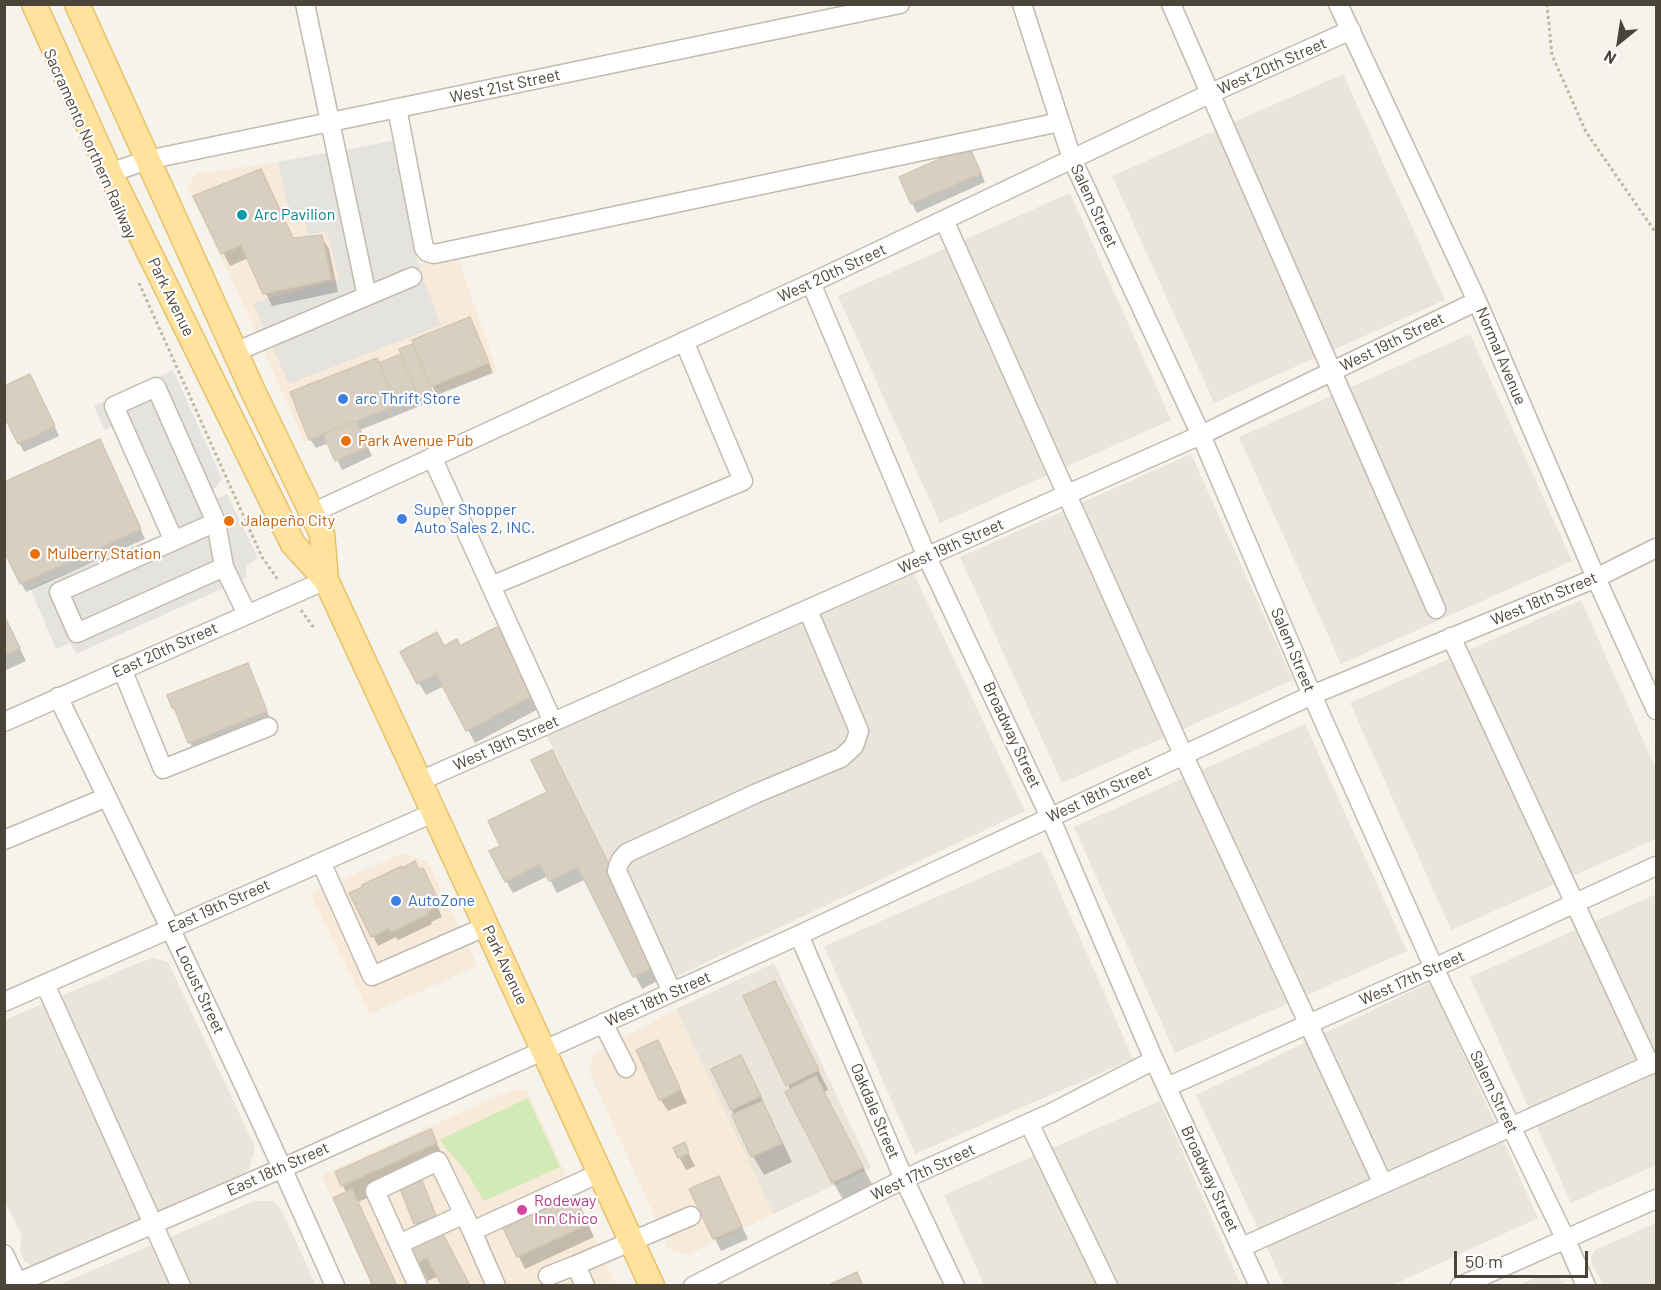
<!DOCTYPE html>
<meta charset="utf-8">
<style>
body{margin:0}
#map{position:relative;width:1661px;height:1290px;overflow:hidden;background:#f6f3ec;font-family:Barlow,sans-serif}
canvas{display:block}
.frame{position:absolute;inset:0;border:6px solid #4b4439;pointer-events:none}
.north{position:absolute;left:1589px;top:12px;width:60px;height:60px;-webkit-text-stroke:4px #fff;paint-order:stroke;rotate:210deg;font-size:16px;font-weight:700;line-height:24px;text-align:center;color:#4b4439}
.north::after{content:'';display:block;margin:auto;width:21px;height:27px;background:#4b4439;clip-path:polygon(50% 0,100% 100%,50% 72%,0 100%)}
.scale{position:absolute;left:1454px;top:1251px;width:134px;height:27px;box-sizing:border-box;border:3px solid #4b4439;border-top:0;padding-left:8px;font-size:18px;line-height:21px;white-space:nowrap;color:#4b4439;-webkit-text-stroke:4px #fff;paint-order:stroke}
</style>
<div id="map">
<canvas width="1661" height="1290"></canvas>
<div class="frame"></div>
<div class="north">N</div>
<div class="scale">50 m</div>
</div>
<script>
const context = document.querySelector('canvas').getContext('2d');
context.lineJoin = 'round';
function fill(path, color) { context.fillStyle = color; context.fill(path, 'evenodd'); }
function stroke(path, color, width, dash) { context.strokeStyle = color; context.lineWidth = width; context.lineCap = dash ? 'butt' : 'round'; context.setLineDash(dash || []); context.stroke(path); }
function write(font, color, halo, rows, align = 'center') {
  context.font = font + ' Barlow,sans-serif'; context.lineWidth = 4.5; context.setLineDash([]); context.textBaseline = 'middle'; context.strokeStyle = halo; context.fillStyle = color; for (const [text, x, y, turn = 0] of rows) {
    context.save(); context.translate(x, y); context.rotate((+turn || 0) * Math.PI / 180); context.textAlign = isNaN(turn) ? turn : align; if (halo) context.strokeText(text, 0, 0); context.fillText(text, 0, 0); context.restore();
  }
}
fill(new Path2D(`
 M1343 74 1445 300 1214 403 1112 176Z
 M1070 193 1171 420 940 523 838 296Z
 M1470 334 1572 561 1341 664 1239 437Z
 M1191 454 1293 680 1062 783 960 557Z
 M914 574 1025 811 671 979 612 868 546 735Z
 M1581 600 1656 769V839L1451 930 1350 703Z
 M1305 724 1407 951 1175 1053 1074 827Z
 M1042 851 1133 1059 915 1154 824 946Z
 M1656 894V1165L1571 1203 1470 977Z
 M153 958 168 962 255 1147 249 1170 230 1182 37 1268 25 1262 20 1251 21 1234 5 1201V1020L136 964Z
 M774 963 871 1168 773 1214 676 1009Z
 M1431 982 1538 1218 1393 1285H1284L1196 1095Z
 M1160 1101 1241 1285H984L944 1195Z
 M254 1201H274L282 1211 316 1285 56 1286Z
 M1656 1223V1285H1603L1592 1264 1591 1256 1595 1250Z
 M1543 1275H1556L1566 1285H1519Z`), '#eae5da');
fill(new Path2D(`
 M393 141 418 264 457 255 497 371 397 408 396 405 304 442 247 312 187 187 196 174 278 162Z
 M403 853 428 862 478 966 370 1014 310 894Z
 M676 1009 773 1214 688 1255 669 1249 589 1071 594 1054Z
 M514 1089 527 1090 616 1285H372L321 1175Z`), '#f7ead8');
fill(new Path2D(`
 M528 1098 560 1167 484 1201 466 1171 439 1140Z`), '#d2eab5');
fill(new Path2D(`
 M393 141 418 264 441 325 289 384 253 303 339 279 327 231 307 235 305 218 291 220 278 162Z
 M173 370 222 479 210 495 213 500 227 494 258 558 246 566V578L76 654 70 643 56 649 30 588 163 534 112 427 105 430 94 406Z`), '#e5e3e0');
fill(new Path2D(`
 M974 157 985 182 917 213 912 203Z
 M261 170 268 183 293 239 321 236 329 249 338 292 272 306 248 258 230 266 195 196Z
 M470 319 475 328 493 373 437 395 432 386 430 387 435 400 360 430 372 456 342 470 329 443 316 448 310 439 379 364 403 355 401 350Z
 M35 385 59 436 24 452 19 443Z
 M104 450 145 539 26 592 21 583Z
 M4 616 26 661 4 671Z
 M497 629 540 708 475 743 444 686 426 695 419 683 444 648H460Z
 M252 674 271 721 194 751 173 707Z
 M549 793 665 977 642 989 586 879 557 893 548 876 513 893 506 881 502 846Z
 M419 871 427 879 441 907 438 908 442 917 431 922 432 924 398 940 396 937 378 946 352 894Z
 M774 983 785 1001 828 1090 824 1092 873 1186 844 1201 833 1182 788 1085Z
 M658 1042 687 1103 668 1111 660 1099Z
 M751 1076 792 1162 764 1175 753 1156 732 1110Z
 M430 1131 447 1163 358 1202 397 1286H374L347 1193 342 1185Z
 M684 1144 695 1166 686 1170 679 1157Z
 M719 1178 748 1239 721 1251 691 1190Z
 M423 1185 438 1222 419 1229 401 1187Z
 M581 1209 594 1237 525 1269 505 1229Z
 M441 1234 438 1276 428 1281 411 1250Z`), '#0003');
const building = new Path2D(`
 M969 146 981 173 911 204 899 177Z
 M261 169 293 238 322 235 331 279 263 294 241 245 221 254 193 196Z
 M470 317 489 363 430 387 412 340Z
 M413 344 433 394 419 399 399 349Z
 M401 354 419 399 397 408 379 363Z
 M377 358 396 405 309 440 290 392Z
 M30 374 55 426 18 444 4 416V386Z
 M356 421 368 447 335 461 323 434Z
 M100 439 141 529 20 584 4 551V482Z
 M4 615 20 648 4 655Z
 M497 627 534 695 466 731 436 674 417 684 400 652 437 632 444 646 457 639 460 646Z
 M248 663 267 711 188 743 174 707 172 708 167 695Z
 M552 750 659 964 633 977 578 867 549 881 540 864 505 882 489 851 500 846 488 821 547 792 531 760Z
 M415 861 419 870 423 868 437 897 434 899 438 907 427 912 428 914 391 932 389 928 371 937 349 893 363 887 362 885 402 866 403 868Z
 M775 981 819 1070 786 1086 743 996Z
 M658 1040 681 1090 659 1100 636 1050Z
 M741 1055 761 1096 731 1110 711 1069Z
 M816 1076 863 1167 832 1183 785 1092Z
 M762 1101 782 1143 751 1157 732 1115Z
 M431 1129 437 1143 341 1186 335 1172Z
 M685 1142 689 1153 678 1158 673 1148Z
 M719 1176 742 1226 713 1239 689 1189Z
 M421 1178 436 1216 414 1224 399 1186Z
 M352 1189 397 1286H373L333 1198Z
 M574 1194 588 1224 517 1257 503 1228Z
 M442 1232 470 1286H442L427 1258 416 1263 409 1249Z
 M857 1272 863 1286H827Z`);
fill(building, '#d8cfc1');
stroke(building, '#d3c7b4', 1.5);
const minor = new Path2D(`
 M1022 4 1072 159 1201 435 1312 695 1434 968 1566 1240 1586 1286
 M1171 4 1436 609
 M1338 4 1477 301 1596 578 1656 710
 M397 108 424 248 427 252 434 254 1060 122
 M110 173 147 160 900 4
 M944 220 1183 754 1383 1184
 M811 283 927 557 1050 817 1154 1060 1259 1286
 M367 296 412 277
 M235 352 367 296 305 4
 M432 457 491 586
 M312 513 811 283 1209 94 1351 30
 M174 541 114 406 156 387 216 522
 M224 567 77 633 59 592 216 522 224 567 247 614
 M1451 637 1650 1065
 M122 669 163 769 268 727
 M58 697C154 892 247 1087 335 1286
 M4 722 326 580
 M553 722 491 586 743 481 684 341
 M420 781 1201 435 1477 301
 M4 840 107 797
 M321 862 372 976 487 926
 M799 935 904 1179 955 1286
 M45 984 181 1286
 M672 992 617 871C618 863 621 859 627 853L757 793 841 758 854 746 859 731 808 610
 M4 1002 433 813
 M603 1023 626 1068
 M1167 1087 1434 968 1656 866
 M1029 1123 1108 1286
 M472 1231 496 1286
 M399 1244 464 1214
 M1242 1247 1656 1062
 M4 1254 19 1286
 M548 1276 576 1265
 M10 1286 283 1168 799 935 1312 695 1596 578 1656 548
 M418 1286 375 1191 438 1161 472 1231 600 1173
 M585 1286 576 1265 691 1216
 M693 1286 904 1179 1051 1113 1154 1060
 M1460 1286 1656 1199`);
const major = new Path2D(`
 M34 4 110 173 293 544 326 580C435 815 545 1049 652 1286
 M77 4 252 389 322 534 326 580`);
stroke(minor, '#c2bbae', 21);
stroke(major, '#e6c16a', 27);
stroke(new Path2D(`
 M1547 4 1552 55 1586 132 1656 233
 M139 283 262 557 279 581
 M301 610 314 628`), '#c4b79f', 3, [3, 3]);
stroke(minor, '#fff', 18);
stroke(major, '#ffe39c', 24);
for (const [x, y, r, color] of [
 [242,215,6,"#0f9aa8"],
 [343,399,6,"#3f7fe0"],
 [346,441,6,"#e8710a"],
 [402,519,6,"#3f7fe0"],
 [229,521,6,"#e8710a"],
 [35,554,6,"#e8710a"],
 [396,901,6,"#3f7fe0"],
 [522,1210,6,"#d1479c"]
]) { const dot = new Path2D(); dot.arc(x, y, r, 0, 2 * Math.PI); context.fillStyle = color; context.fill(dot); stroke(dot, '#fff', 2); }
write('16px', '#4b4439', '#fff', [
 ["West 20th Street",1272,66,-24],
 ["West 21st Street",505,86,-12],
 ["Sacramento Northern Railway",90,144,66],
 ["Salem Street",1094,206,65],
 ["West 20th Street",832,273,-25],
 ["Park Avenue",171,297,64],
 ["West 19th Street",1392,342,-26],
 ["Normal Avenue",1501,356,67],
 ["West 19th Street",951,546,-24],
 ["West 18th Street",1544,599,-23],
 ["East 20th Street",165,650,-24],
 ["Salem Street",1293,650,67],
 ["Broadway Street",1012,735,65],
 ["West 19th Street",506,743,-24],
 ["West 18th Street",1099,794,-25],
 ["East 19th Street",219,906,-24],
 ["Park Avenue",505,965,65],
 ["West 17th Street",1412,978,-24],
 ["Locust Street",200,990,65],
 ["West 18th Street",658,999,-24],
 ["Salem Street",1494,1092,64],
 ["Oakdale Street",875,1111,67],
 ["East 18th Street",278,1169,-24],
 ["West 17th Street",923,1172,-25],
 ["Broadway Street",1210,1179,65]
]);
write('16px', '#0d838f', '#fff', [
 ["Arc Pavilion",254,215]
], 'left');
write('16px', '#366cbe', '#fff', [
 ["arc Thrift Store",355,399],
 ["Super Shopper",414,510],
 ["Auto Sales 2, INC.",414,528],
 ["AutoZone",408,901]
], 'left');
write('16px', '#c56008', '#fff', [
 ["Park Avenue Pub",358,441],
 ["Jalapeño City",241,521],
 ["Mulberry Station",47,554]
], 'left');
write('16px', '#b23c85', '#fff', [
 ["Rodeway",534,1201],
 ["Inn Chico",534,1219]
], 'left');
</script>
